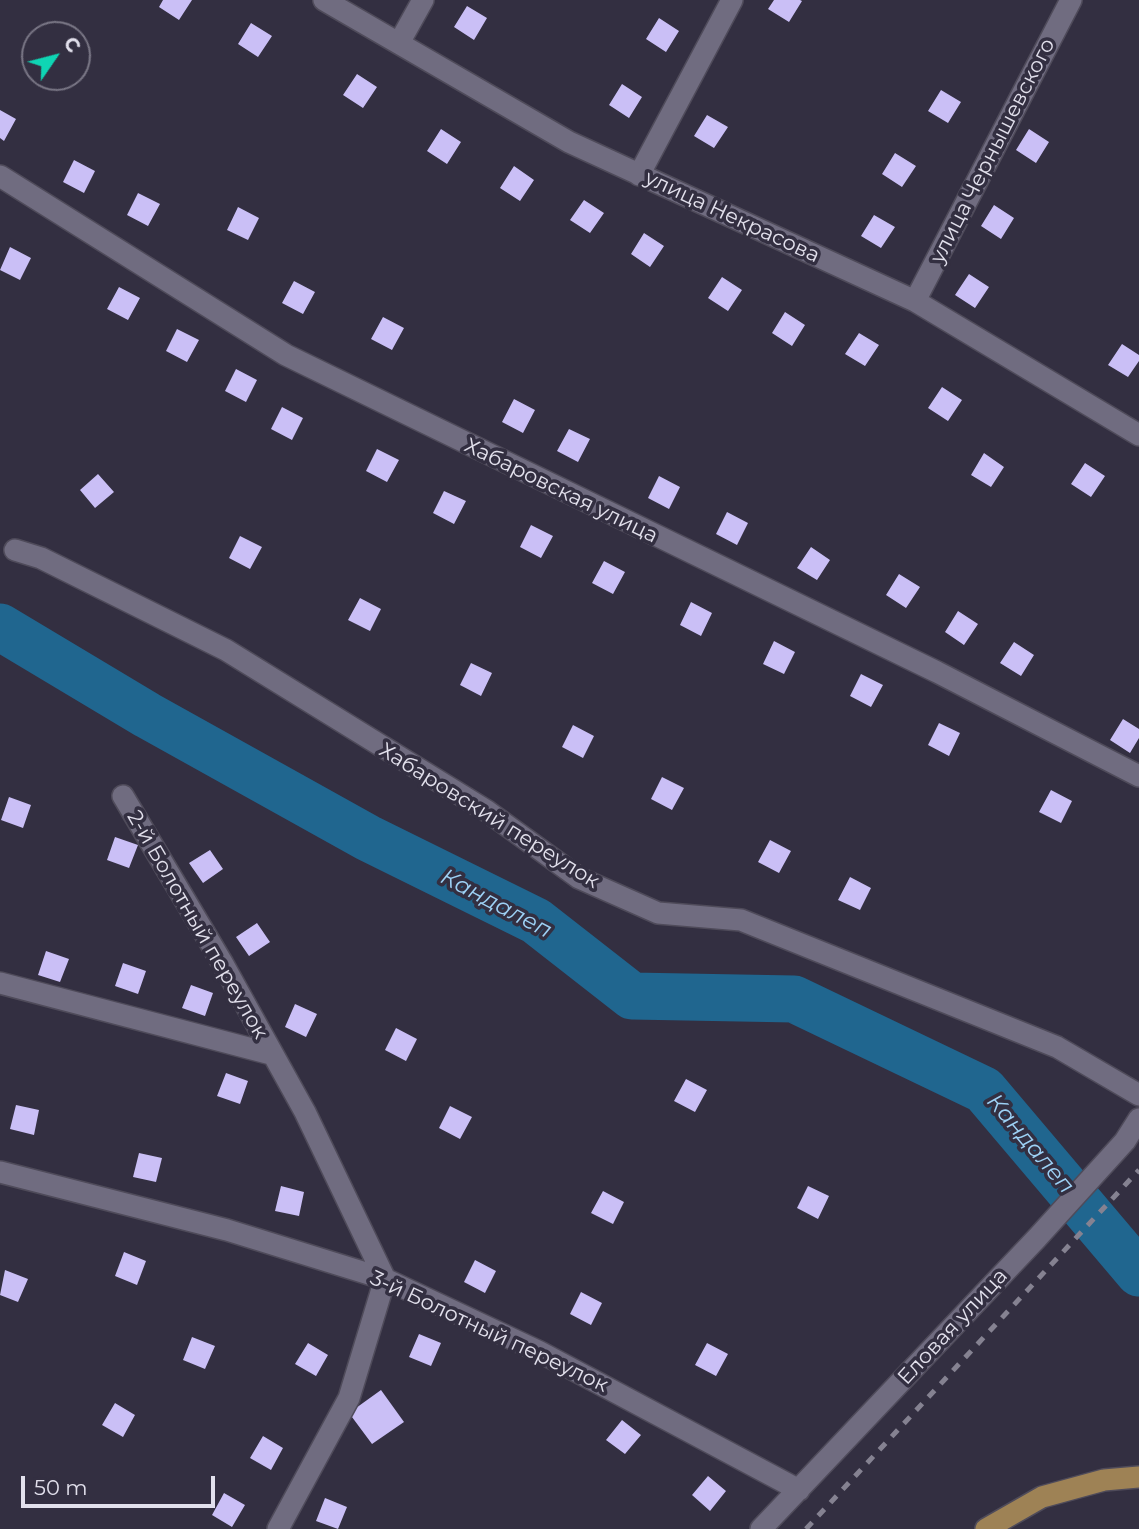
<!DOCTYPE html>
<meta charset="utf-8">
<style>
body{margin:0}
#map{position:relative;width:1139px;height:1529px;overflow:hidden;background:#332f41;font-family:Montserrat,sans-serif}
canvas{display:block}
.north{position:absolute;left:21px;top:21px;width:70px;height:70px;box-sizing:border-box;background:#332f41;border:2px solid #797685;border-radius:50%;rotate:55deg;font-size:19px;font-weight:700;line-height:28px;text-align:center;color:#e2e0ec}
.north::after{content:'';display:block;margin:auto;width:24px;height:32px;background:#0fd5b4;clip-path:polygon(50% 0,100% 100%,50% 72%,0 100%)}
.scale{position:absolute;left:21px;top:1476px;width:194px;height:32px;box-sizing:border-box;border:4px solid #e2e0ec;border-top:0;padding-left:9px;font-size:21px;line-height:24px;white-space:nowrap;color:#e2e0ec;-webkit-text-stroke:5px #332f41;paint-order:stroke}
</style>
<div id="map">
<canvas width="1139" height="1529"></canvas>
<div class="north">С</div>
<div class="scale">50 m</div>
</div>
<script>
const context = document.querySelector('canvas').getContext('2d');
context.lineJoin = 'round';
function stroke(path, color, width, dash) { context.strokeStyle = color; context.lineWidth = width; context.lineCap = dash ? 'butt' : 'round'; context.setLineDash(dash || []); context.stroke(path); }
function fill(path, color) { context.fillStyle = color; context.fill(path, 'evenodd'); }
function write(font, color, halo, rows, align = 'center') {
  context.font = font + ' Montserrat,sans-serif'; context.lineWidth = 7; context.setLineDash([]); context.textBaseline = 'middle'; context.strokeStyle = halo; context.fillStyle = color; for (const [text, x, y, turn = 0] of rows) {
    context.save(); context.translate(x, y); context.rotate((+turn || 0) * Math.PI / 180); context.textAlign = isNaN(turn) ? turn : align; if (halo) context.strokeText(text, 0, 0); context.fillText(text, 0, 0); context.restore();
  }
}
stroke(new Path2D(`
 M0 627 147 715 368 838 536 921 632 996 794 999 984 1090 1139 1273`), '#20668f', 47);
fill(new Path2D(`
 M163 0H192L179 20 159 7Z
 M774 0H800L802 1 789 22 768 9Z
 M467 6 487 18 474 40 454 27Z
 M659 18 679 31 666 52 646 39Z
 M251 23 272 36 258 57 238 44Z
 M357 74 377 87 363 108 343 95Z
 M622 84 642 97 629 118 609 105Z
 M941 90 961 102 948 123 928 111Z
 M0 110 16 119 4 141 0 138Z
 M707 115 728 127 714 148 694 136Z
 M441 129 461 142 447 164 427 151Z
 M1029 129 1049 142 1036 163 1016 150Z
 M895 153 916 166 902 187 882 174Z
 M74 160 95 171 84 193 63 182Z
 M514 166 534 180 520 201 500 188Z
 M138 193 160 204 148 226 127 215Z
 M584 200 604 213 590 233 570 220Z
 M994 205 1014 218 1001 239 981 226Z
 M238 207 259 218 248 240 227 230Z
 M874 215 895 227 881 248 861 236Z
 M644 233 664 246 650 267 631 254Z
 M10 247 31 258 20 280 0 270Z
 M969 274 989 287 975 308 955 295Z
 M722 277 742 290 728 311 708 298Z
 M294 281 315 292 303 314 282 303Z
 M119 287 140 298 128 320 107 309Z
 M785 312 805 325 792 346 772 333Z
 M383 317 404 328 392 350 371 339Z
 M177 329 199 340 187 362 166 351Z
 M859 333 879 345 865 366 845 354Z
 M1122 344 1139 355V361L1128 377 1108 365Z
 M236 369 257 380 246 402 225 391Z
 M942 387 962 400 948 421 928 408Z
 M514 399 535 410 523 433 502 422Z
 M282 407 303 418 292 440 271 429Z
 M569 429 590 439 578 462 557 451Z
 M377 449 399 460 387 482 366 471Z
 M984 453 1004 467 991 487 971 475Z
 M1085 463 1105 476 1091 497 1071 484Z
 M98 474 114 492 95 508 80 490Z
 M659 476 680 487 669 509 648 498Z
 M444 491 466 501 454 524 433 513Z
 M727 512 748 523 737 545 716 534Z
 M531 525 553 536 541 558 520 547Z
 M240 536 262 547 250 569 229 558Z
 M811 547 830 560 817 580 797 568Z
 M604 561 625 572 613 594 592 583Z
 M899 574 920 587 906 608 886 595Z
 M360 598 381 609 370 631 348 620Z
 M691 602 712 613 701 636 680 625Z
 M958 611 978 624 964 645 945 632Z
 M774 641 795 652 784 674 763 664Z
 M1014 642 1034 655 1021 676 1000 663Z
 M471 663 492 673 481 696 460 685Z
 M861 674 883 685 871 707 850 696Z
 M1123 719 1139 729V738L1130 753 1110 740Z
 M939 723 960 733 949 756 928 745Z
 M573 725 594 736 583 758 562 747Z
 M662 777 684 788 672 810 651 799Z
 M1051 790 1072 801 1061 823 1039 812Z
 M9 797 31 805 23 828 1 820Z
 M115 837 138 845 129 868 107 860Z
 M770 840 791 851 779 873 758 862Z
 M210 850 223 869 203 883 189 863Z
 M850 877 871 888 860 910 838 900Z
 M257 923 270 942 249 956 236 937Z
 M46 951 69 959 60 982 38 975Z
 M123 963 146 971 138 994 115 986Z
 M191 985 213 993 205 1016 182 1008Z
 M295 1004 317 1014 306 1037 285 1027Z
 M396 1028 417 1039 406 1061 385 1050Z
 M226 1073 248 1081 240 1104 217 1096Z
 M686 1079 707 1090 695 1112 674 1101Z
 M16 1105 39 1110 34 1135 10 1129Z
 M450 1106 472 1117 460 1139 439 1128Z
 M139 1153 162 1158 156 1182 133 1177Z
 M281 1186 304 1192 299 1216 275 1211Z
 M808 1186 829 1196 818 1219 797 1208Z
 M603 1191 624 1202 613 1224 591 1213Z
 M124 1252 146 1261 137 1285 115 1276Z
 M475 1260 496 1271 485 1293 464 1282Z
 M5 1270 28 1279 18 1302 0 1295Z
 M581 1292 602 1303 591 1325 570 1314Z
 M419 1334 441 1343 431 1366 409 1357Z
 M192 1337 215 1346 205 1369 183 1360Z
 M308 1343 328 1355 316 1376 295 1364Z
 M707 1343 728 1354 716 1376 695 1365Z
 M381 1390 404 1422 372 1444 349 1413Z
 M115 1403 135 1415 123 1437 102 1425Z
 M622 1420 641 1435 625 1454 606 1440Z
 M263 1436 283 1448 271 1470 250 1458Z
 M708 1476 726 1491 710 1511 692 1495Z
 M224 1493 245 1505 232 1527 212 1515Z
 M325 1498 347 1507 338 1529 316 1521Z`), '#cabff6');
const minor = new Path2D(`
 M324 0 569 142 915 301 1139 435
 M399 43 423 0
 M639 175 732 0
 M0 176 286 355 937 672 1139 776
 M915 301 1071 0
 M15 550 41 558 226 650 487 811 579 878 658 913 741 920 1057 1047 1139 1095
 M123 796 223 964 305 1112 385 1279 349 1398 278 1529
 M0 983 271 1054
 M0 1172 227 1230 385 1279 540 1352 799 1490
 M761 1529 1037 1238 1125 1141 1139 1119`);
const major = new Path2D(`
 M986 1529 1042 1497 1104 1480 1139 1477`);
stroke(minor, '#4f4b5a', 24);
stroke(major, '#4f4b5a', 24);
stroke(minor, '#706c80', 21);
stroke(major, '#9e8255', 21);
stroke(new Path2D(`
 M806 1529 1139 1170`), '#858291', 5, [9, 9]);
write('21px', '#e2e0ec', '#332f41', [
 ["улица Чернышевского",993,151,-63],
 ["улица Некрасова",732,217,25],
 ["Хабаровская улица",561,491,26],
 ["Хабаровский переулок",489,816,32],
 ["2-й Болотный переулок",197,925,60],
 ["Еловая улица",953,1327,-47],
 ["3-й Болотный переулок",489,1332,25]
]);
write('italic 23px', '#9dd1f5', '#332f41', [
 ["Кандалеп",496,904,28],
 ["Кандалеп",1030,1144,50]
]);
</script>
